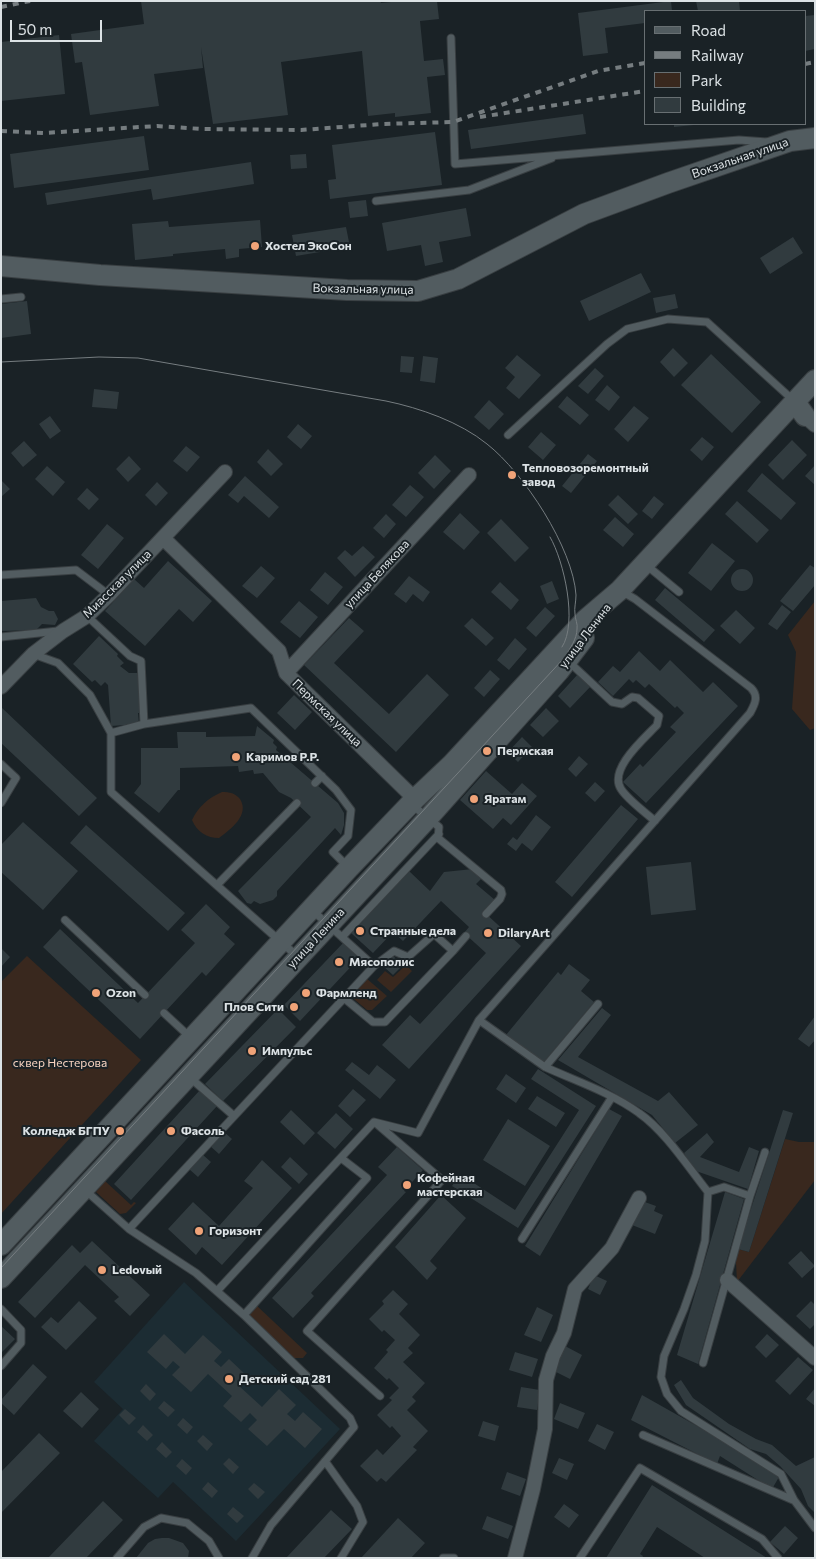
<!DOCTYPE html>
<meta charset="utf-8">
<style>
body{margin:0}
#map{position:relative;width:816px;height:1559px;overflow:hidden;background:#1a2226;font-family:Commissioner,sans-serif}
canvas{display:block}
.frame{position:absolute;inset:0;border:2px solid #dce2e5;pointer-events:none}
.legend{position:absolute;left:644px;top:10px;width:162px;height:115px;box-sizing:border-box;background:#1a2226;border:1px solid #686f72;margin:0;padding:6px 9px;list-style:none;font-size:15px;color:#dce2e5}
.legend li{display:flex;align-items:center;gap:10px;height:25px}
.legend b{width:25px;border:1px solid #686f72}
.scale{position:absolute;left:10px;top:20px;width:92px;height:22px;box-sizing:border-box;border:2px solid #dce2e5;border-top:0;padding-left:6px;font-size:15px;line-height:18px;white-space:nowrap;color:#dce2e5;-webkit-text-stroke:4px #1a2226;paint-order:stroke}
</style>
<div id="map">
<canvas width="816" height="1559"></canvas>
<div class="frame"></div>
<ul class="legend">
<li><b style="height:6px;background:#525c60"></b>Road</li>
<li><b style="height:6px;background:#767d80"></b>Railway</li>
<li><b style="height:14px;background:#39281e"></b>Park</li>
<li><b style="height:14px;background:#313b3f"></b>Building</li>
</ul>
<div class="scale">50 m</div>
</div>
<script>
const context = document.querySelector('canvas').getContext('2d');
context.lineJoin = 'round';
function fill(path, color) { context.fillStyle = color; context.fill(path, 'evenodd'); }
function stroke(path, color, width, dash) { context.strokeStyle = color; context.lineWidth = width; context.lineCap = dash ? 'butt' : 'round'; context.setLineDash(dash || []); context.stroke(path); }
function write(font, color, halo, rows, align = 'center') {
  context.font = font + ' Commissioner,sans-serif'; context.lineWidth = 4; context.setLineDash([]); context.textBaseline = 'middle'; context.strokeStyle = halo; context.fillStyle = color; for (const [text, x, y, turn = 0] of rows) {
    context.save(); context.translate(x, y); context.rotate((+turn || 0) * Math.PI / 180); context.textAlign = isNaN(turn) ? turn : align; if (halo) context.strokeText(text, 0, 0); context.fillText(text, 0, 0); context.restore();
  }
}
fill(new Path2D(`
 M184 1282 340 1429 236 1541 173 1482 158 1498 94 1441 123 1409 94 1382Z`), '#1c2c33');
fill(new Path2D(`
 M815 601V728L810 730 792 709 796 652 788 635Z
 M222 792C230 792 235 793 240 799 250 815 231 829 219 838 207 838 197 832 192 820 198 807 208 798 222 792Z
 M27 956 141 1060 1 1214V982Z
 M406 965 412 971 391 992 377 980 385 971 393 977Z
 M366 978 387 996 372 1010H367L349 995Z
 M785 1139 799 1142H815V1180L737 1282 736 1262 738 1249 749 1252Z
 M105 1181 131 1205 134 1202 136 1203 126 1213 120 1214 96 1192Z
 M256 1305 307 1353 303 1358H292L247 1315Z`), '#39281e');
fill(new Path2D(`
 M141 1H380L381 3 401 1H437L439 19 420 21 424 61 443 59 445 75 427 77 431 113 395 117V113L368 116 362 51 281 62 288 115 213 124 201 47 203 68 154 74 159 106 90 115 82 62 75 63 71 34 144 24Z
 M671 1 672 11H645V23L605 28 608 53 583 56 578 13Z
 M696 1H739L740 11H698Z
 M815 15V49L805 51V16Z
 M59 35 65 94 1 101V42Z
 M583 114 586 134 471 149 468 130Z
 M674 124H694V125L674 127Z
 M435 132 442 185 330 199 328 180 336 179 332 145Z
 M144 136 149 170 14 188 10 154Z
 M306 154 307 168 291 169 290 155Z
 M251 162 254 184 153 200 151 189 47 205 45 193Z
 M366 200 368 216 350 218 348 202Z
 M466 208 471 236 439 242 443 262 425 266 421 245 387 251 382 223Z
 M260 220 262 247 239 249V257L226 259 225 249 173 254V256L135 260 132 224 168 221 169 227Z
 M346 227 350 247 296 256 292 235Z
 M793 237 803 253 770 274 760 258Z
 M641 273 651 292 589 321 580 301Z
 M675 294 678 308 656 313 653 298Z
 M27 301 31 334 1 338V304Z
 M673 348 688 363 674 377 660 362Z
 M711 354 761 402 732 433 681 385Z
 M517 355 541 375 519 399 506 388 515 377 505 368Z
 M401 356 414 357 412 373 400 372Z
 M423 356 438 358 435 383 420 381Z
 M595 368 604 376 588 394 578 386Z
 M607 385 620 397 609 411 595 400Z
 M94 389 119 392 117 409 92 407Z
 M567 396 589 415 580 425 558 407Z
 M489 400 504 414 489 430 474 417Z
 M634 406 649 418 628 442 614 429Z
 M50 416 61 431 50 439 39 424Z
 M298 424 312 436 301 449 287 437Z
 M541 432 556 445 543 460 528 447Z
 M702 437 714 447 702 461 690 450Z
 M792 440 807 455 783 480 768 465Z
 M24 441 37 455 23 467 11 453Z
 M186 446 200 457 187 472 173 461Z
 M268 449 283 464 271 476 257 462Z
 M588 454 597 461 571 493 562 486Z
 M435 455 451 471 434 489 418 473Z
 M129 456 141 469 128 482 116 469Z
 M815 465V485L805 476Z
 M47 466 65 482 53 496 35 479Z
 M762 473 796 503 781 520 747 491Z
 M245 476 279 507 269 518 244 496 238 503 228 495Z
 M1 480 10 489 1 497Z
 M157 482 168 493 156 506 145 495Z
 M410 485 424 497 406 517 392 505Z
 M87 488 99 499 89 510 77 499Z
 M618 495 638 514 628 524 608 505Z
 M654 496 664 504 652 519 642 511Z
 M737 501 769 530 757 543 725 514Z
 M460 513 480 532 464 550 443 532Z
 M386 514 396 524 384 538 373 528Z
 M615 517 634 534 623 547 603 530Z
 M501 519 529 548 515 562 487 533Z
 M107 524 124 538 98 569 81 555Z
 M712 543 735 561 711 591 688 573Z
 M363 546 375 557 355 577 337 558 345 550 352 556Z
 M168 561 212 601 193 622 179 609 145 646 105 611 134 579 144 588Z
 M810 565 815 568V585L793 611 780 601Z
 M261 566 275 578 257 598 242 586Z
 M731 580a11 11 0 1 1 22 0a11 11 0 1 1-22 0Z
 M325 572 343 587 328 605 310 590Z
 M409 576 430 592 423 602 413 594 406 603 394 594Z
 M552 581 559 599 547 604 540 586Z
 M500 582 519 600 511 610 491 592Z
 M665 588 715 630 704 642 655 600Z
 M36 598 41 607 49 611H54L58 619 55 625 42 624 36 630 1 631V601Z
 M299 601 318 617 300 638 280 622Z
 M782 605 791 612 777 630 768 624Z
 M545 607 555 616 536 637 526 628Z
 M736 610 755 628 740 644 720 626Z
 M349 618 364 631 334 663 389 714 427 674 449 695 396 752 304 665Z
 M472 618 494 638 486 646 464 626Z
 M99 636 118 654 117 656 124 663 120 666 129 673H139L141 713H138L139 724 111 726 108 685 105 682 101 686 95 680 92 682 73 664Z
 M515 638 527 649 509 670 497 660Z
 M639 651 660 671 670 660 703 692 713 682 738 706 646 803 623 782 640 764 643 767 676 732 670 727 684 713 677 706 675 708 649 684 645 688 636 680 633 683 629 679 613 696 598 682 613 666 620 672Z
 M490 670 500 679 484 697 474 688Z
 M578 674 591 686 570 708 558 696Z
 M294 695 312 712 295 730 277 713Z
 M1 707 97 798 79 816 1 743Z
 M546 708 559 721 543 737 530 725Z
 M257 726 274 740 273 743 277 747 276 750 338 803 344 813V825L341 835 335 828 277 891V896L273 900 260 904 254 901 251 904 247 903 238 891 311 817 291 798 279 792 263 773 254 774 253 770 239 772 238 766 180 768V790H178L159 813 134 793 141 784V748H178L177 732H206V737L255 736Z
 M522 737 532 747 518 762 508 752Z
 M579 756 588 764 576 777 568 769Z
 M486 771 512 794 522 783 537 796 511 825 503 818 493 829 460 800Z
 M595 782 605 791 595 802 585 793Z
 M621 805 638 819 572 897 555 882Z
 M536 815 551 827 532 851 522 843 516 851 507 844 513 837 517 840Z
 M23 822 78 871 43 910 1 872V845Z
 M86 825 185 913 168 931 70 843Z
 M691 862 696 910 651 915 646 867Z
 M473 869 483 877 476 884 495 900 484 912 521 946 409 1069 382 1045 410 1015 420 1024 486 953 464 933 469 927 441 901 403 941 393 932 373 953 351 933 409 871 430 891 444 872Z
 M206 904 230 927 224 934 235 944 206 976 202 972 140 1039 43 947 60 929 138 1003 195 943 181 930Z
 M344 942 360 957 300 1021 284 1005Z
 M1 948 10 957 1 967Z
 M392 955 403 965 393 975 383 966Z
 M569 964 590 980 581 991 594 1002 542 1064 506 1035 558 972 561 975Z
 M602 1008 611 1015 578 1057 658 1101 669 1092 698 1125 675 1143 652 1115 558 1060Z
 M278 1009 296 1027 223 1101 205 1084Z
 M815 1016V1040L809 1047 798 1039Z
 M352 1062 369 1075 377 1065 396 1080 380 1099 345 1070Z
 M538 1069 596 1106 518 1228 452 1186 460 1174 515 1210 579 1110 531 1079Z
 M506 1074 526 1088 516 1103 496 1089Z
 M353 1089 366 1100 350 1117 338 1106Z
 M200 1090 217 1106 131 1200 114 1184Z
 M537 1096 565 1113 556 1127 528 1109Z
 M609 1109 622 1116 540 1256 525 1246Z
 M291 1110 315 1133 304 1145 280 1122Z
 M783 1110 793 1113 749 1252 738 1249Z
 M336 1113 353 1129 335 1149 317 1133Z
 M508 1119 550 1146 525 1186 483 1160Z
 M223 1131 232 1139 219 1154 210 1146Z
 M707 1133 714 1142 700 1157 739 1172 749 1147 759 1151 748 1189 693 1170 684 1153Z
 M397 1147 423 1170 404 1191 406 1192 311 1293 314 1296 293 1318 272 1298 387 1175 378 1167Z
 M202 1154 211 1162 198 1177 189 1169Z
 M290 1157 308 1174 299 1184 281 1167Z
 M262 1160 292 1188 222 1265 202 1247 196 1255 168 1229 193 1202 219 1226 253 1188 244 1181Z
 M725 1192 744 1199 698 1364 677 1355Z
 M441 1195 466 1218 430 1261 437 1268 427 1280 395 1247Z
 M642 1201 656 1206 654 1211 663 1215 655 1234 632 1225Z
 M92 1241 150 1295 130 1316 114 1301 119 1297 85 1265 35 1318 18 1302 72 1245 80 1253Z
 M801 1251 815 1266 802 1278 788 1263Z
 M594 1275 607 1281 600 1295 588 1289Z
 M393 1290 408 1304 399 1314 420 1335 408 1348 413 1353 403 1362 425 1383 412 1397 416 1401 407 1410 428 1431 413 1447 417 1450 386 1482 381 1478 377 1482 360 1466 377 1449 383 1455 401 1436 392 1426 390 1428 377 1415 392 1400 389 1398 399 1388 389 1378 387 1380 374 1368 388 1352 386 1350 395 1340 384 1330 382 1332 369 1319 384 1304 382 1301Z
 M79 1301 97 1318 66 1350 41 1327 51 1317 58 1323Z
 M811 1301 815 1305V1324L810 1329 796 1316Z
 M537 1307 553 1315 541 1342 524 1335Z
 M1 1326 15 1339 1 1353Z
 M164 1334 185 1354 203 1335 222 1352 214 1361 221 1367 229 1359 247 1376 238 1385 262 1407 279 1389 296 1405 287 1414 295 1421 303 1412 322 1429 305 1448 284 1429 267 1446 248 1429 257 1420 250 1413 241 1422 223 1406 232 1396 208 1374 191 1392 172 1375 180 1367 173 1361 166 1369 147 1352Z
 M767 1334 779 1345 766 1358 755 1347Z
 M565 1346 582 1355 570 1379 552 1370Z
 M515 1352 538 1359 532 1377 509 1370Z
 M798 1357 813 1370 790 1395 775 1381Z
 M33 1364 47 1377 14 1415 1 1403V1400Z
 M681 1380 693 1398 729 1424 756 1439 772 1445 796 1466 815 1457V1513L808 1506 801 1489 780 1466 766 1454 750 1449 686 1405 674 1385Z
 M146 1384 156 1394 150 1401 140 1391Z
 M521 1387 540 1390 537 1410 517 1407Z
 M815 1388V1406L806 1399Z
 M81 1392 99 1409 82 1428 63 1411Z
 M642 1395 720 1439 779 1477 772 1489 720 1456 717 1464 631 1420Z
 M164 1401 175 1410 168 1417 158 1408Z
 M560 1403 585 1413 578 1429 554 1419Z
 M125 1409 136 1418 129 1425 119 1415Z
 M183 1418 193 1427 187 1434 177 1425Z
 M483 1421 499 1426 495 1441 478 1436Z
 M597 1424 614 1432 605 1450 588 1441Z
 M143 1425 153 1435 147 1441 137 1432Z
 M39 1433 60 1453 1 1513V1472Z
 M203 1435 213 1444 207 1451 197 1441Z
 M162 1442 172 1452 166 1458 156 1449Z
 M229 1458 239 1467 233 1474 223 1464Z
 M559 1458 574 1464 567 1480 552 1473Z
 M182 1459 192 1468 186 1475 176 1466Z
 M507 1472 526 1479 520 1496 501 1489Z
 M208 1482 218 1491 212 1498 202 1489Z
 M254 1483 265 1492 258 1499 248 1489Z
 M652 1485 767 1558H705L657 1527 640 1554 643 1556 642 1558H606Z
 M103 1501 123 1520 86 1558H48Z
 M564 1504 579 1515 569 1528 554 1517Z
 M233 1507 244 1516 237 1523 227 1514Z
 M331 1510 352 1529 324 1558H286Z
 M487 1516 513 1526 508 1539 482 1529Z
 M398 1518 425 1543 411 1558H361Z
 M785 1526 798 1538 784 1554 770 1542Z
 M162 1538H169L183 1543 189 1551 188 1558H136L148 1543 155 1539Z`), '#313b3f');
const lane = new Path2D(`
 M451 38 455 164 739 140 767 142
 M376 201 469 190 552 158
 M1 299 21 297
 M508 435 607 344 627 329 668 319 707 322 793 400
 M645 564 679 592
 M1 575 76 570 109 595
 M87 616 130 656 141 661 144 724 111 733
 M1 637 58 631
 M33 654 58 663 90 695 111 733V792L297 956
 M568 661 612 702 622 704 632 697 638 698 659 716 657 725C645 738 608 769 621 789 628 800 645 812 655 821
 M144 724 251 708 336 790 351 810 348 836 333 852 348 867
 M1 764 16 778 1 803
 M315 783 322 776
 M411 804 439 827 438 838 501 890 502 894 500 899 486 914
 M217 885 297 803
 M65 920 145 995
 M342 937 439 834
 M453 951 466 936
 M344 998 373 1022H385L453 951 434 934 408 957 394 951 374 966
 M598 1004 545 1067C576 1081 612 1093 639 1113 665 1131 688 1167 708 1192L705 1241 696 1275 684 1309 664 1356 661 1377 667 1394 681 1411 781 1474 794 1500 815 1528
 M164 1013 191 1038
 M479 1020 545 1067
 M195 1082 234 1116
 M377 1124 442 1180 307 1331 380 1396
 M85 1190 129 1229 374 966 313 911
 M708 1192 724 1187 750 1196
 M129 1229 196 1273 244 1315 367 1178 341 1158
 M522 1239 612 1097
 M217 1291 374 1122 418 1133 479 1020 750 713C755 704 759 696 751 688L635 599 621 591
 M1 1309 21 1330V1343L1 1366
 M244 1315 350 1418 354 1427 271 1525 252 1558
 M703 1363 750 1196 765 1152
 M643 1435 793 1500
 M325 1461 357 1506 363 1522 341 1558
 M117 1558 144 1527 161 1518 187 1523 209 1541 219 1558
 M443 1558H454
 M580 1558 640 1468 762 1539 778 1558`);
const street = new Path2D(`
 M805 416 815 425
 M163 538 279 651 286 673 415 799
 M286 673 469 475
 M1 687 33 654 63 631 87 616 109 595 225 472
 M727 1280 815 1358
 M515 1558 533 1489 545 1429 546 1380 553 1356 564 1333 575 1289 612 1248 639 1198`);
const secondary = new Path2D(`
 M1 266 100 275 347 290 418 291 458 279 584 214 668 183 790 141 815 138
 M795 402 805 416
 M1 1245 349 868 415 799 452 764 586 619 620 590 815 380
 M1 1278 428 818 559 671 584 638`);
stroke(lane, '#393f42', 9);
stroke(street, '#393f42', 16);
stroke(secondary, '#393f42', 22);
stroke(lane, '#525c60', 7);
stroke(street, '#525c60', 14);
stroke(secondary, '#525c60', 20);
stroke(new Path2D(`
 M1 362 99 357 138 358 386 401C420 408 460 422 487 444 524 473 573 548 576 595 576 602 574 608 575 614 575 619 578 624 577 629 577 639 570 648 565 657L1 1268
 M550 537C564 561 578 623 562 647`), '#767d80', 1);
stroke(new Path2D(`
 M1 7 30 1
 M805 64 815 62
 M480 117 645 91
 M1 131 43 133 157 126 202 129 301 130 382 124 453 122 598 71 645 63`), '#767d80', 4, [6, 6]);
for (const [x, y, r, color] of [
 [255,246,5,"#f0a378"],
 [512,475,5,"#f0a378"],
 [487,751,5,"#f0a378"],
 [236,757,5,"#f0a378"],
 [474,799,5,"#f0a378"],
 [360,931,5,"#f0a378"],
 [488,933,5,"#f0a378"],
 [339,962,5,"#f0a378"],
 [96,993,5,"#f0a378"],
 [306,993,5,"#f0a378"],
 [294,1007,5,"#f0a378"],
 [252,1051,5,"#f0a378"],
 [120,1131,5,"#f0a378"],
 [171,1131,5,"#f0a378"],
 [407,1185,5,"#f0a378"],
 [199,1231,5,"#f0a378"],
 [102,1270,5,"#f0a378"],
 [229,1379,5,"#f0a378"]
]) { const dot = new Path2D(); dot.arc(x, y, r, 0, 2 * Math.PI); context.fillStyle = color; context.fill(dot); stroke(dot, '#1a2226', 2); }
write('12px', '#dce2e5', '#1a2226', [
 ["Вокзальная улица",740,158,-19],
 ["Вокзальная улица",363,289,1],
 ["улица Белякова",377,574,-47],
 ["Миасская улица",117,584,-45],
 ["улица Ленина",585,636,-53],
 ["Пермская улица",327,713,44],
 ["улица Ленина",316,938,-47]
]);
write('bold 12px', '#dce2e5', '#1a2226', [
 ["Хостел ЭкоСон",265,246],
 ["Тепловозоремонтный",522,468],
 ["завод",522,482],
 ["Пермская",497,751],
 ["Каримов Р.Р.",246,757],
 ["Яратам",484,799],
 ["Странные дела",370,931],
 ["DilaryArt",498,933],
 ["Мясополис",349,962],
 ["Ozon",106,993],
 ["Фармленд",316,993],
 ["Плов Сити",284,1007,"right"],
 ["Импульс",262,1051],
 ["Колледж БГПУ",110,1131,"right"],
 ["Фасоль",181,1131],
 ["Кофейная",417,1178],
 ["мастерская",417,1192],
 ["Горизонт",209,1231],
 ["Ledovый",112,1270],
 ["Детский сад 281",239,1379]
], 'left');
write('12px', '#f7d3c0', '#1a2226', [
 ["сквер Нестерова",60,1063]
]);
</script>
